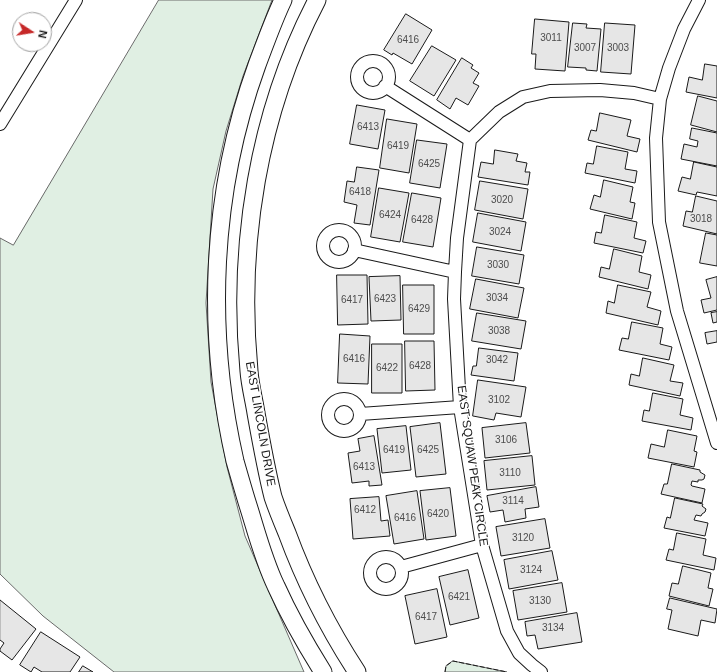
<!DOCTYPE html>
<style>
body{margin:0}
#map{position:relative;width:717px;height:672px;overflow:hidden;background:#fff;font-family:Helvetica,sans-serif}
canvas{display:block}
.north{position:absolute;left:12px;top:12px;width:40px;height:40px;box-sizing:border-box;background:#fff;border:1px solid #a3a3a3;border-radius:50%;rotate:102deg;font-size:11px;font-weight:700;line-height:16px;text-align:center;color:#1a1a1a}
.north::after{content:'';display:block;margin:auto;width:14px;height:18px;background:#c62828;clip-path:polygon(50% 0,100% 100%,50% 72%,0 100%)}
</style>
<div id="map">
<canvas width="717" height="672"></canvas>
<div class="north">N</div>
</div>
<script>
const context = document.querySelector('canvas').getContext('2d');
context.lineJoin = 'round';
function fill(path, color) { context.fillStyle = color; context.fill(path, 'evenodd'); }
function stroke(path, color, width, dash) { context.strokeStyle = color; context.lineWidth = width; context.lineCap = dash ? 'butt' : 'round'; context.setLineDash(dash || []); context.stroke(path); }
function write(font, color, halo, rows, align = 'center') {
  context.font = font + ' Helvetica,sans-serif'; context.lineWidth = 3; context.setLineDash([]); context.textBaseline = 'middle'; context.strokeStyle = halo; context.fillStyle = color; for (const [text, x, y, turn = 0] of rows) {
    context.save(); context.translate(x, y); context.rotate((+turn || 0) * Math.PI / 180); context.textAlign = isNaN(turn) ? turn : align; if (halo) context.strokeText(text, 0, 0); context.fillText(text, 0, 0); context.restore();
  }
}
const green = new Path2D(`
 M159 0H272L243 76 226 131 213 189 206 303 211 382 227 467 245 536 304 672H114L43 616 0 574V238L13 245Z
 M453 661 507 672H445L446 666Z`);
fill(green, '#e0efe3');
stroke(green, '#6a6a6a', 1);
const building = new Path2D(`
 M406 14 432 30 412 64 393 53 392 55 384 50Z
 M535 19 569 22 565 71 535 69 536 54H532Z
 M573 23 587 24 586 28 601 29 597 71 586 70V68L568 67Z
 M605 23 635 25 631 74 601 72Z
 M432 46 456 60 434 96 410 81Z
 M462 58 473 65 471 68 479 73 473 83 479 86 468 105 456 98 450 109 437 100Z
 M705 64 717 66V98L686 92 689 77 702 80Z
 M698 96 717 101V132L691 125Z
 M357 105 385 110 378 149 350 144Z
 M600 113 631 120 627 136 640 139 637 152 588 140 591 130 596 131Z
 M387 119 417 124 409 173 380 168Z
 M692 128 717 133V166L681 159 684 144 697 147 698 141 690 139Z
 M417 140 447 144 440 188 410 183Z
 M597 146 628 152 625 169 637 171 635 183 585 173 587 163 593 164Z
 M495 150 518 154 516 161 527 163 525 172H530L528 185 478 177 481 162 493 164Z
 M694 162 717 167V196L697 192 696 195 678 191 682 177 690 179Z
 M357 167 379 170 370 225 354 223 357 205 344 202 347 181 354 182Z
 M604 180 633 187 630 202 635 203 632 219 590 209 594 195 600 197Z
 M480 181 528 189 523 219 475 210Z
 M379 188 409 193 400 242 371 237Z
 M412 193 441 198 433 247 403 242Z
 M696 196 717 201V234L683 226 686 211 692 212Z
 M478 213 526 222 521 251 473 242Z
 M605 215 637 222 634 238 646 241 643 253 594 243 596 232 601 233Z
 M706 233 717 235V266L700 263Z
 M477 247 524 255 519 284 472 276Z
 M614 249 642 256 639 272 651 275 648 289 599 277 601 267 609 269Z
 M337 275H367L368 324 338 325Z
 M400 276 401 320 371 321 369 277Z
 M717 277V310L704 313 701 300 711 298 706 280Z
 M476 279 524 288 518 318 470 309Z
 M403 285H434V334H404Z
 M618 285 651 292 647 307 661 311 658 325 606 313 608 301 614 303Z
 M717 312V322L713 323 711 313Z
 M477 313 526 321 521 349 472 341Z
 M632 322 663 328 660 344 672 347 669 360 619 350 622 338 628 339Z
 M717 331V342L707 344 705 333Z
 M340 334 370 336 368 384 338 383Z
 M405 341H434L435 390 406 391Z
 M372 344H402V393H372Z
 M479 348 518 353 514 381 471 375 473 366H476Z
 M643 358 674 365 670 381 683 383 680 396 629 385 631 374 639 376Z
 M478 380 526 387 521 417 496 413 494 420 473 416Z
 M653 393 683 399 680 415 693 418 691 430 642 421 644 410 649 411Z
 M440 423 446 474 416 477 410 427Z
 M526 423 530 453 485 458 482 428Z
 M406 426 411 470 382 473 377 429Z
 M668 430 697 436 694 451 697 452 694 467 648 458 651 444 664 447Z
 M374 436 382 485 369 486V481L352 483 348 453 360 451 358 439Z
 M532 456 535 485 487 490 484 461Z
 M672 464 700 470V472L705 475 704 479 702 480H698V482L692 481 691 485 692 486 705 489 702 503 661 494 664 484H667Z
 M536 487 539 507 525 509 526 518 505 522 503 510 490 512 487 496Z
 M450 488 456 536 426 540 420 491Z
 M417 491 424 539 394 544 386 496Z
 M379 497 381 521 388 520 390 536 353 539 350 499Z
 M675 498 703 504 702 506 706 509 705 512 702 514 701 516 696 515 694 520 708 523 705 536 664 528 667 517 670 518Z
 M545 519 550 548 501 556 496 527Z
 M677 533 706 539 703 555 716 558 714 570 666 560 669 549 673 550Z
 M552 551 558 580 509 589 504 560Z
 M683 566 711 573 708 588 713 589 709 606 669 596 672 583 678 584Z
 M468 570 479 618 450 625 439 577Z
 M562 583 567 612 518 620 513 591Z
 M437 589 447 637 415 644 405 596Z
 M670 598 717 609 715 623 701 620 698 636 668 629 672 610 667 609Z
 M0 600 36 629 12 660 0 651V649L4 643 0 640Z
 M577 613 582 642 538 649 535 635 527 636 525 622Z
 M41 632 80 657 70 672H42L34 667 31 672 20 665Z
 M83 666 93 672H79Z`);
fill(building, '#e6e6e6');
stroke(building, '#1a1a1a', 1);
const minor = new Path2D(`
 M699 0 684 29 669 68 660 99 656 138 659 222 677 311 717 443
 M357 77a16 16 0 1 1 32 0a16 16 0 1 1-32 0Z
 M385 86 470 140
 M0 124 76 0
 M323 246a16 16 0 1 1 32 0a16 16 0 1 1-32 0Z
 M354 250 455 272
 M328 415a16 16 0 1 1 32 0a16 16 0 1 1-32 0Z
 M360 414 460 407
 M370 573a16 16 0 1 1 32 0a16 16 0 1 1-32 0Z
 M401 567 482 545
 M541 672 532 665 519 653 507 631 482 545 460 407 454 299 455 272 457 238 470 140 499 112 523 97 550 91 600 90 634 93 660 99`);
const secondary = new Path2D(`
 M283 0C273 21 265 44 257 65 211 192 205 330 235 461 239 475 243 489 247 502 256 530 263 559 276 586 289 615 306 645 323 672
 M317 0C258 113 237 245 249 371 250 385 254 400 256 413 261 441 266 469 273 497 277 509 282 521 287 533 305 582 329 629 357 672`);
stroke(minor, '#1a1a1a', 14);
stroke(secondary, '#1a1a1a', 19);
stroke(minor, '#fff', 12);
stroke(secondary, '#fff', 17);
stroke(new Path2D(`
 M445 672 446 666 453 661 507 672`), '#1a1a1a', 1, [5, 2]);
write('10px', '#4d4d4d', null, [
 ["3011",551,38],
 ["6416",408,40],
 ["3007",585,48],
 ["3003",618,48],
 ["6413",368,127],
 ["6419",398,146],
 ["6425",429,164],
 ["6418",360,192],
 ["3020",502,200],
 ["6424",390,215],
 ["3018",701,219],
 ["6428",422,220],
 ["3024",500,232],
 ["3030",498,265],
 ["3034",497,298],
 ["6423",385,299],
 ["6417",352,300],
 ["6429",419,309],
 ["3038",499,331],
 ["6416",354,359],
 ["3042",497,360],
 ["6428",420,366],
 ["6422",387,368],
 ["3102",499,400],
 ["3106",506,440],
 ["6419",394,450],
 ["6425",428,450],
 ["6413",364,467],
 ["3110",510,473],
 ["3114",513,501],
 ["6412",365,510],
 ["6420",438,514],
 ["6416",405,518],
 ["3120",523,538],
 ["3124",531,570],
 ["6421",459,597],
 ["3130",540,601],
 ["6417",426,617],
 ["3134",553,628]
]);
write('12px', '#1a1a1a', '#fff', [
 ["EAST LINCOLN DRIVE",260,424,80],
 ["EAST SQUAW PEAK CIRCLE",472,466,82]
]);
</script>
